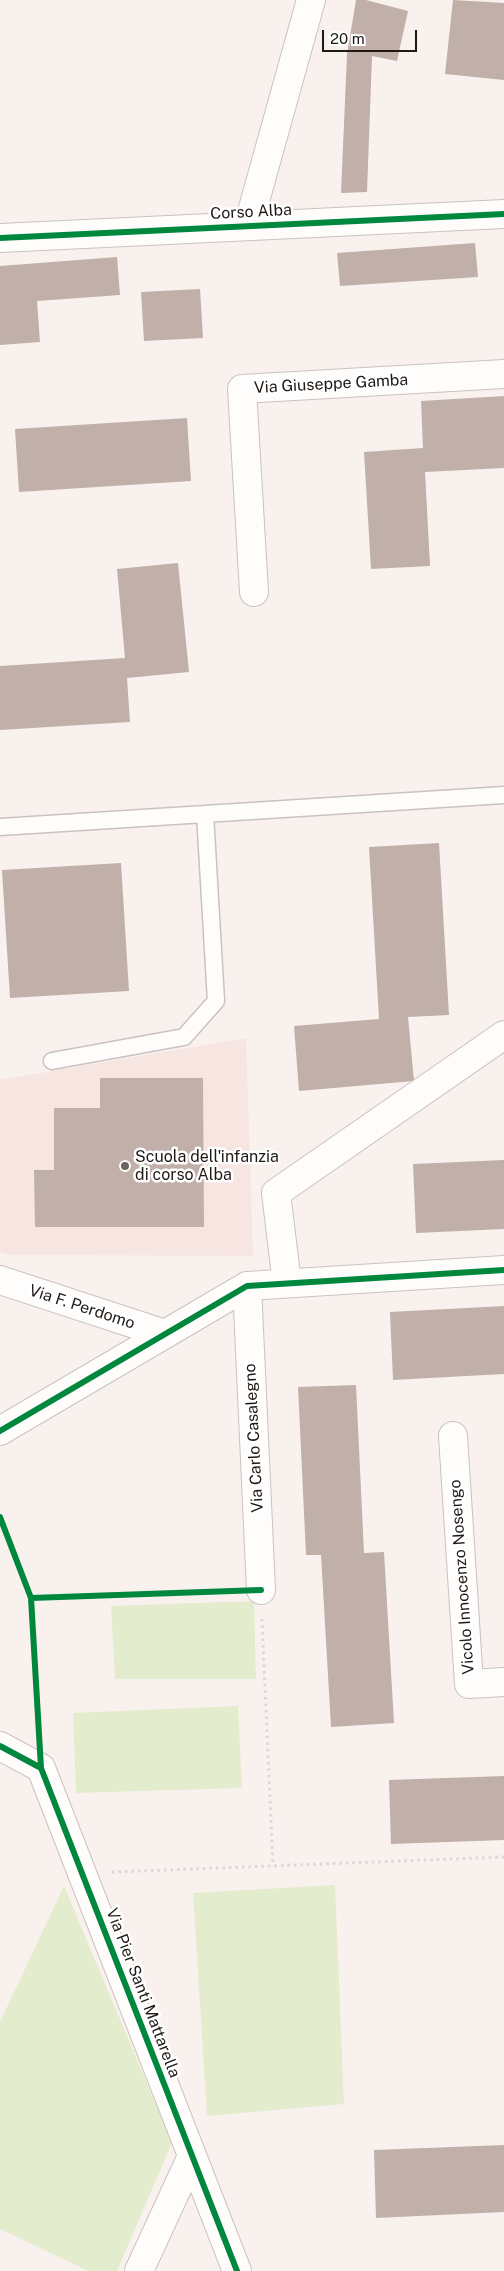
<!DOCTYPE html>
<style>
body{margin:0}
#map{position:relative;width:504px;height:2271px;overflow:hidden;background:#f9f1ee;font-family:"Public Sans",sans-serif}
canvas{display:block}
.scale{position:absolute;left:322px;top:30px;width:95px;height:22px;box-sizing:border-box;border:2px solid #1f1916;border-top:0;padding-left:6px;font-size:15px;line-height:18px;white-space:nowrap;color:#1f1916;-webkit-text-stroke:4px #fff;paint-order:stroke}
</style>
<div id="map">
<canvas width="504" height="2271"></canvas>
<div class="scale">20 m</div>
</div>
<script>
const context = document.querySelector('canvas').getContext('2d');
context.lineJoin = 'round';
function fill(path, color) { context.fillStyle = color; context.fill(path, 'evenodd'); }
function stroke(path, color, width, dash) { context.strokeStyle = color; context.lineWidth = width; context.lineCap = dash ? 'butt' : 'round'; context.setLineDash(dash || []); context.stroke(path); }
function write(font, color, halo, rows, align = 'center') {
  context.font = font + ' "Public Sans",sans-serif'; context.lineWidth = 5; context.setLineDash([]); context.textBaseline = 'middle'; context.strokeStyle = halo; context.fillStyle = color; for (const [text, x, y, turn = 0] of rows) {
    context.save(); context.translate(x, y); context.rotate((+turn || 0) * Math.PI / 180); context.textAlign = isNaN(turn) ? turn : align; if (halo) context.strokeText(text, 0, 0); context.fillText(text, 0, 0); context.restore();
  }
}
fill(new Path2D(`
 M246 1038 253 1256 10 1255 0 1252V1080Z`), '#f7e5e2');
fill(new Path2D(`
 M254 1601 256 1679H115L111 1606Z
 M238 1706 242 1788 76 1793 73 1713Z
 M335 1885 344 2104 207 2116 193 1893Z
 M64 1886 172 2143 117 2271H88L0 2229V2022Z`), '#e4ecce');
fill(new Path2D(`
 M356 0H366L408 11 397 61 372 56 367 192 341 193 347 54Z
 M453 0 504 3V80L445 74Z
 M475 243 478 277 340 286 337 253Z
 M117 257 120 295 37 301 40 342 0 345V266Z
 M200 289 203 338 144 341 141 292Z
 M504 396V468L425 472 430 566 371 569 364 452 423 448 421 401Z
 M187 418 191 481 19 492 15 429Z
 M178 563 189 672 127 678 130 722 0 730V666L125 658 117 569Z
 M439 843 449 1015 408 1017 414 1081 299 1091 294 1026 379 1019 369 847Z
 M121 863 129 991 10 998 2 870Z
 M100 1078H203L204 1227H35L34 1170H54V1108H100Z
 M504 1160V1229L416 1233 413 1164Z
 M504 1306V1374L393 1380 390 1312Z
 M356 1385 364 1553 384 1552 394 1723 331 1727 321 1555H306L298 1387Z
 M504 1776V1840L391 1844 389 1780Z
 M504 2145V2212L376 2218 374 2150Z`), '#c0b0a9');
const service = new Path2D(`
 M0 827 504 795
 M52 1061 184 1037 216 1001 205 814`);
const minor = new Path2D(`
 M248 226 311 0
 M254 592 242 389 504 374
 M0 1280 165 1334
 M287 1283 276 1193 504 1035
 M247 1286 261 1590
 M0 1431 247 1286 504 1270
 M453 1436 469 1684 504 1682
 M0 1746 41 1768 237 2271
 M139 2271 192 2156`);
const tertiary = new Path2D(`
 M0 238 504 214`);
stroke(service, '#c9c2c0', 19);
stroke(minor, '#c9c2c0', 30);
stroke(tertiary, '#c9c2c0', 30);
stroke(new Path2D(`
 M262 1619 273 1866
 M112 1872 504 1857`), '#dad8d7', 3, [2.5, 4]);
stroke(service, '#fefdfc', 16);
stroke(minor, '#fefdfc', 28);
stroke(tertiary, '#fefdfc', 28);
stroke(new Path2D(`
 M0 238 504 214
 M0 1431 247 1286 504 1270
 M0 1517 31 1598
 M0 1746 41 1768 237 2271
 M41 1768 31 1598 261 1590`), '#00873e', 6);
for (const [x, y, r, color] of [
 [125,1166,5,"#6b6562"]
]) { const dot = new Path2D(); dot.arc(x, y, r, 0, 2 * Math.PI); context.fillStyle = color; context.fill(dot); stroke(dot, '#fff', 2); }
write('16px', '#1f1916', '#fff', [
 ["Corso Alba",251,212,-3],
 ["Via Giuseppe Gamba",331,384,-3],
 ["Via F. Perdomo",82,1307,18],
 ["Via Carlo Casalegno",254,1438,-93],
 ["Vicolo Innocenzo Nosengo",462,1577,-94],
 ["Via Pier Santi Mattarella",143,1993,69]
]);
write('16px', '#1f1916', '#fff', [
 ["Scuola dell'infanzia",135,1157],
 ["di corso Alba",135,1175]
], 'left');
</script>
